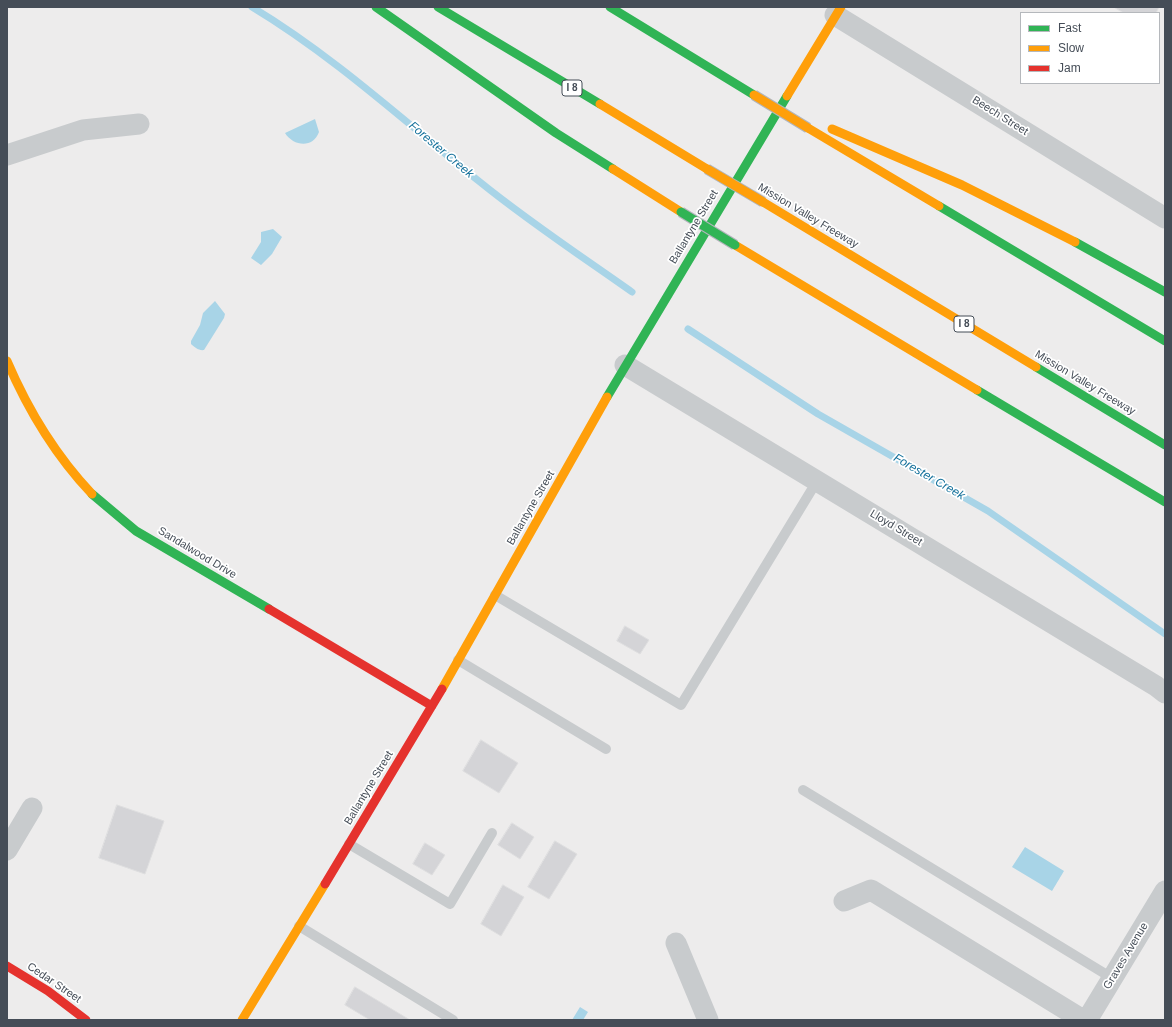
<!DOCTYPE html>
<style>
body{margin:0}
#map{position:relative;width:1172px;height:1027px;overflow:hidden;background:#edecec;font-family:Arial,sans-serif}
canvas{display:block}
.frame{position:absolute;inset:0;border:8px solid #454d57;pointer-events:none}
.legend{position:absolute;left:1020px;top:12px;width:140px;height:72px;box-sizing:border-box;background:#fff;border:1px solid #b5b8bc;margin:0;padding:5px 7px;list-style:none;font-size:12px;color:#454d57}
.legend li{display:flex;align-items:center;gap:8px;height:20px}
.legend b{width:20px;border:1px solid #b5b8bc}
</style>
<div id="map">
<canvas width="1172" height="1027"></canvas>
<div class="frame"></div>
<ul class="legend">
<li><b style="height:5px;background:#30b455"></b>Fast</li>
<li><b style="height:5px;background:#ff9f0a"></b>Slow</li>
<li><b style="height:5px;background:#e5322d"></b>Jam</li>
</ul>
</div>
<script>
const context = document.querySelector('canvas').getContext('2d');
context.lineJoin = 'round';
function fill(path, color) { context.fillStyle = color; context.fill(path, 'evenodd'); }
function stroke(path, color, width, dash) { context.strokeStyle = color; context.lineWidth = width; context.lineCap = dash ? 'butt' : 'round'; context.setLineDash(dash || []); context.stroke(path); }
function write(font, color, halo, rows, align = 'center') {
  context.font = font + ' Arial,sans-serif'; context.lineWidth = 3.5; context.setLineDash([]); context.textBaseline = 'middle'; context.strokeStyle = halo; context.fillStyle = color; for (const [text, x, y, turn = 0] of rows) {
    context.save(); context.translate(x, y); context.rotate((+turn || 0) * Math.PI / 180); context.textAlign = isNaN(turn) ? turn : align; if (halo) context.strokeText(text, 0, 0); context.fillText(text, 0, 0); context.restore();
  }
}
fill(new Path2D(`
 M315 119 319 132C313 149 293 146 285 133Z
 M273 229 282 237 272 254 261 265 251 258 261 242V232Z
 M215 301 225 314 224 318 204 350C199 351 194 347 191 344V341L200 325 203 313Z
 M1025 847 1064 871 1052 891 1012 867Z
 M580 1007 588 1012 583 1020H572Z`), '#a8d4e7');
stroke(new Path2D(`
 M252 7C335 57 405 122 480 182 528 221 581 256 632 292
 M688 329 818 414 988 511 1165 634`), '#a8d4e7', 7);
const building = new Path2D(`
 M1114 7H1159L1156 13H1124Z
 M625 626 649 640 640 654 617 641Z
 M481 740 518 763 499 793 463 771Z
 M117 805 164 821 145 874 99 858Z
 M512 823 534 837 520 859 498 845Z
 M555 841 577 854 549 899 528 887Z
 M425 843 445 855 432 875 413 864Z
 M503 885 524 897 501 936 481 924Z
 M355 987 410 1020H370L345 1005Z`);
fill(building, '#d4d4d7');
stroke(building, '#dededf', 1);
stroke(new Path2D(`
 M495 595 681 705 817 481
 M458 660 606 749
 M803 790 1112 978
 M349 844 450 904 492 833
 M299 926 453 1020`), '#c8cbcd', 10);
stroke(new Path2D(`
 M835 15 1165 218
 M7 155 83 130 139 124
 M625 365 1156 686 1165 693
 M7 850 32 808
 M844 901 871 890 1083 1020
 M676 943 708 1020
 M1087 1020 1165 891`), '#c8cbcd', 21);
stroke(new Path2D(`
 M376 7 556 133 613 169
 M438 7 600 104
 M610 7 754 95
 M939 206 1165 341
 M1075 242 1165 292
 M1036 367 1165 445
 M977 390 1165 502
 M607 397 787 96
 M92 494 136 531 269 609`), '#30b455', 9);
stroke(new Path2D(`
 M787 96 841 7
 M600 104 707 169
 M808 128 939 206
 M832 129 962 185 1075 242
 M613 169 681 212
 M763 202 1036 367
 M735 245 977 390
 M7 361C28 410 55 455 92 494
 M442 689 607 397
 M242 1020 325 884`), '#ff9f0a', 9);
stroke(new Path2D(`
 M269 609 432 706
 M325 884 442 689
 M7 966 48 991 86 1020`), '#e5322d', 9);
const fastBridge = new Path2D(`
 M681 212 735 245`);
const slowBridge = new Path2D(`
 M754 95 808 128
 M707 169 763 202`);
stroke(fastBridge, '#b2b5bb', 11, []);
stroke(slowBridge, '#b2b5bb', 11, []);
stroke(fastBridge, '#30b455', 9);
stroke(slowBridge, '#ff9f0a', 9);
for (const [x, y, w] of [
 [572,88,20],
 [964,324,20]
]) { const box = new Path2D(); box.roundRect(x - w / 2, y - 8, w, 16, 3); context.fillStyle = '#fff'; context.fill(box); stroke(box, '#454d57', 1); }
write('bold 10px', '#454d57', null, [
 ["I 8",572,88],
 ["I 8",964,324]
]);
write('11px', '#454d57', '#fff', [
 ["Beech Street",1000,116,32],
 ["Mission Valley Freeway",808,216,31],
 ["Ballantyne Street",694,227,-59],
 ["Mission Valley Freeway",1085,383,31],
 ["Ballantyne Street",531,508,-60],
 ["Lloyd Street",896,528,31],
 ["Sandalwood Drive",197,553,31],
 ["Ballantyne Street",369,788,-59],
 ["Graves Avenue",1126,956,-59],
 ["Cedar Street",54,983,34]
]);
write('italic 12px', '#15719b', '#fff', [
 ["Forester Creek",441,150,40],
 ["Forester Creek",929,477,30]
]);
</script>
